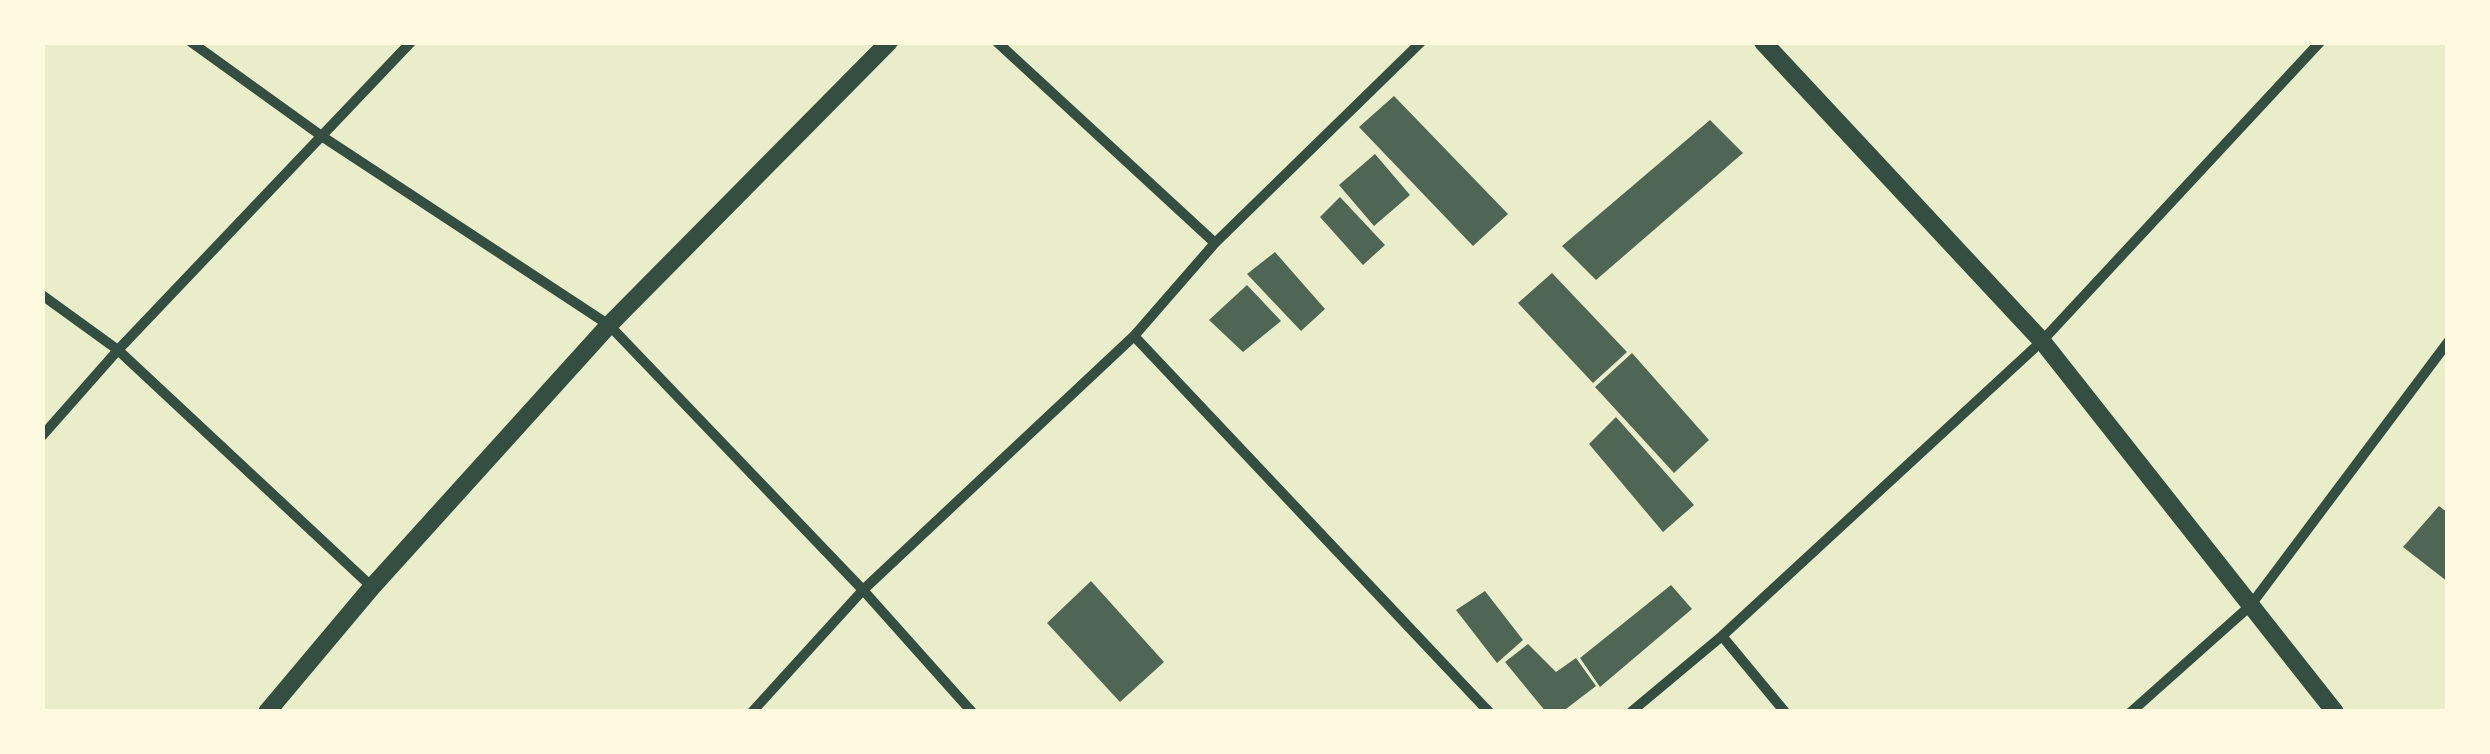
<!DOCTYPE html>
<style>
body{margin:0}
#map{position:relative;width:2490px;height:754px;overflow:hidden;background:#e9edc9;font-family:Overpass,sans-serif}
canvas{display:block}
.frame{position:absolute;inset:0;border:45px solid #fefae0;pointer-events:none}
</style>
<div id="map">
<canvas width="2490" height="754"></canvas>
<div class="frame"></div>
</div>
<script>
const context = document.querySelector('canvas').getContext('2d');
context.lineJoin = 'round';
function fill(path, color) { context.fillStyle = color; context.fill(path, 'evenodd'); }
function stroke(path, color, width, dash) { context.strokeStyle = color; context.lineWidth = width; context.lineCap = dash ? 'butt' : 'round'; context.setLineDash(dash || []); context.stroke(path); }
fill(new Path2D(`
 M1394 96 1508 214 1473 246 1359 127Z
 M1710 120 1743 153 1596 280 1562 246Z
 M1375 154 1410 195 1374 226 1339 185Z
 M1340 197 1385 245 1363 265 1320 217Z
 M1275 252 1325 309 1301 331 1247 274Z
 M1552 273 1627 352 1593 383 1518 303Z
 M1247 285 1281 321 1243 352 1209 320Z
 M1632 353 1709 440 1674 473 1595 387Z
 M1616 417 1694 505 1663 532 1589 444Z
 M2439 506 2448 513V582L2403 547Z
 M1091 581 1164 662 1120 702 1047 623Z
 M1671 585 1692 609 1600 687 1580 658Z
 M1485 591 1523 640 1497 663 1456 610Z
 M1528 644 1556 672 1576 658 1596 686 1562 712H1546L1505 662Z`), '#4f6655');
stroke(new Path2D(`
 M191 42 323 137 609 325 863 590 972 712
 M997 42 1215 243
 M42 295 118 350 372 587
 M1134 336 1489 712
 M42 436 118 350 411 42
 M1722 636 1785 712
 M752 712 863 590 1134 336 1215 243 1421 42
 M1631 712 1722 636 2042 341 2320 42
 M2131 712 2250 606 2448 342`), '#344e41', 10);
stroke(new Path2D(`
 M1763 42 2042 341 2335 712
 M267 712 372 587 609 325 889 42`), '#344e41', 18);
</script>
